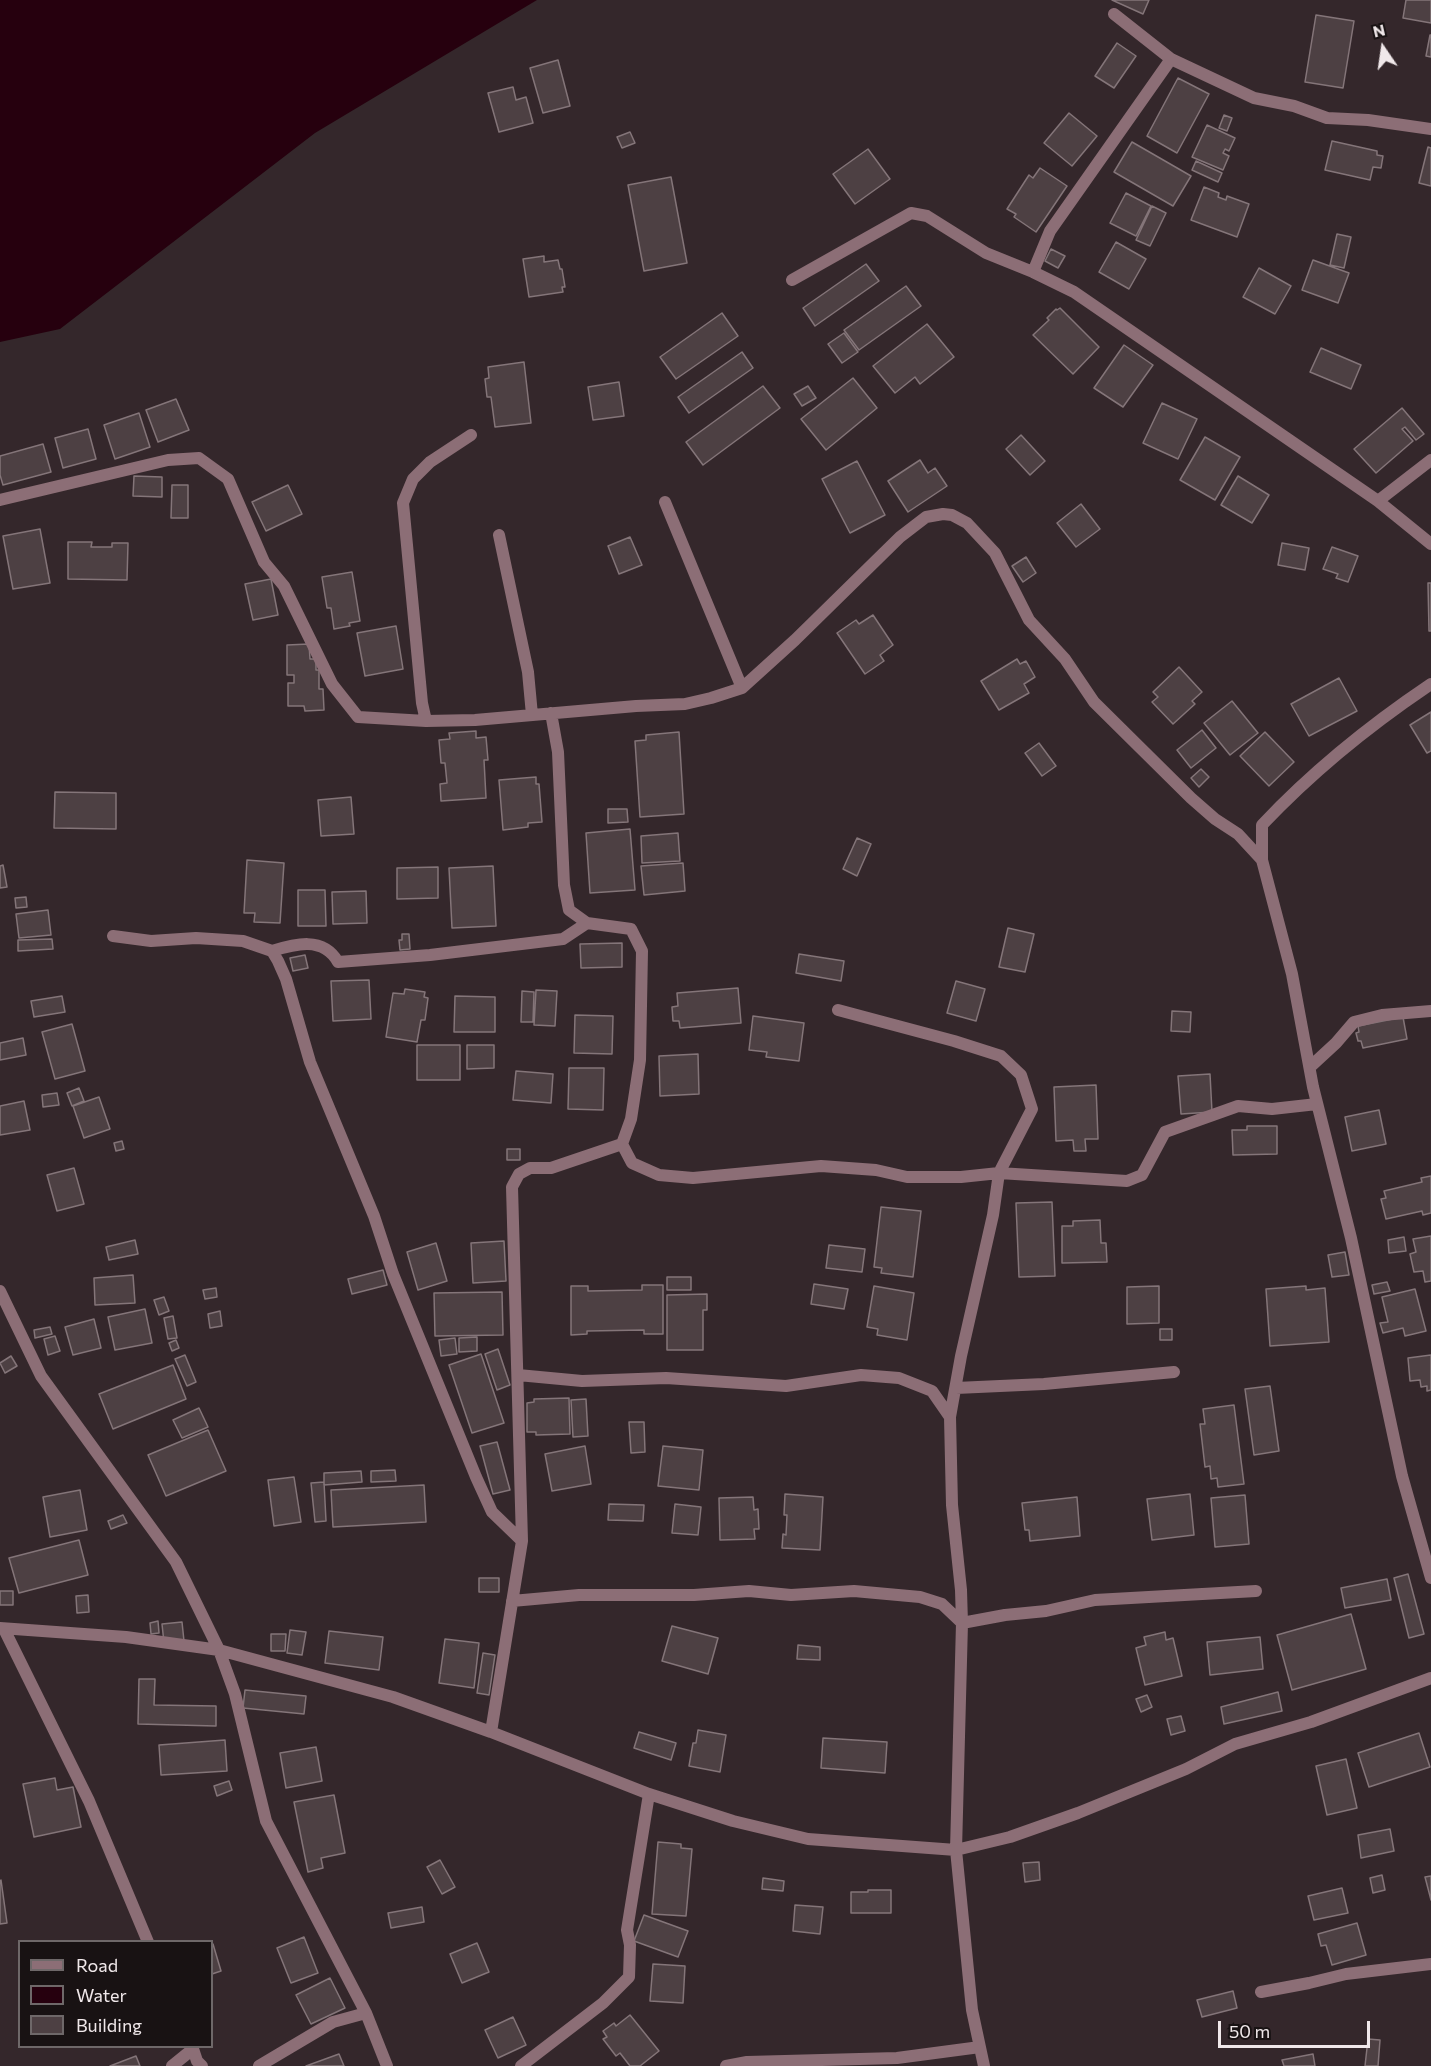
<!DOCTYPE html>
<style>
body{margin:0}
#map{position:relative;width:1431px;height:2066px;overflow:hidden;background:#34272b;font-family:Commissioner,sans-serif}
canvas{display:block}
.legend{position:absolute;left:18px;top:1940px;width:195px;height:108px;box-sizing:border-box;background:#181213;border:2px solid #6e6869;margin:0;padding:8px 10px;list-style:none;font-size:18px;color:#f0e8ea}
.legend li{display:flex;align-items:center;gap:12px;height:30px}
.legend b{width:30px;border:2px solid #6e6869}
.north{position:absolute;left:1353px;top:18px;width:60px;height:60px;-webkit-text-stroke:4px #181213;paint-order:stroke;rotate:347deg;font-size:16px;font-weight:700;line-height:24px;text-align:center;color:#f0e8ea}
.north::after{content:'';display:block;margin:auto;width:21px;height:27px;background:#f0e8ea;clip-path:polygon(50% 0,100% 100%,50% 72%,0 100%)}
.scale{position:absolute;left:1218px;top:2021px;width:152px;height:27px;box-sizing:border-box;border:3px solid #f0e8ea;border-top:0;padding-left:8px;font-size:18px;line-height:21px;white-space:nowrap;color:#f0e8ea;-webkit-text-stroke:4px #181213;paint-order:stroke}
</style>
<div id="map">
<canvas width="1431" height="2066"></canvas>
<ul class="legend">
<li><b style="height:8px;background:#8c6e76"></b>Road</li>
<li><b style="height:16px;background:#26000e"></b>Water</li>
<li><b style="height:16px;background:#4d4043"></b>Building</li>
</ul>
<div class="north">N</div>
<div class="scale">50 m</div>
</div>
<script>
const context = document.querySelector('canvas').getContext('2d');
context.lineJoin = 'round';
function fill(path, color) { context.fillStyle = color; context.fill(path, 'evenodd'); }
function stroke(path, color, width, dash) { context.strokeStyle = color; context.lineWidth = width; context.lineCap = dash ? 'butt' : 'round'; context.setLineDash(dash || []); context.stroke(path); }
fill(new Path2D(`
 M0 0H537L315 133 60 329 0 342Z`), '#26000e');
const building = new Path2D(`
 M1112 0H1149L1143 14Z
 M1406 0H1431V23L1403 18Z
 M1316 15 1354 21 1343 88 1305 82Z
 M1430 35H1431V57L1426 56Z
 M1117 43 1136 56 1114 88 1095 76Z
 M558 60 570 106 543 113 530 68Z
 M1178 78 1209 94 1177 153 1147 136Z
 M513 87 516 100 526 97 533 123 499 132 488 93Z
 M1069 113 1097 136 1072 166 1044 143Z
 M1224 115 1232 118 1227 131 1219 128Z
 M1207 125 1235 138 1229 151 1225 149 1223 153 1229 156 1223 170 1192 157Z
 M630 132 635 143 622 148 617 137Z
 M1332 141 1377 151V155L1383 156 1381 168 1373 167 1370 180 1325 170Z
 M1132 142 1191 176 1173 206 1114 172Z
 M1428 147 1431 148V186L1419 183Z
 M868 149 890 179 855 204 833 174Z
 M1196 161 1222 173 1218 182 1192 170Z
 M1040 168 1067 186 1036 232 1014 217 1016 214 1007 209 1029 175 1033 178Z
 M671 177 687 263 644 271 628 185Z
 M1204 187 1219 193 1218 197 1226 200 1227 196 1249 204 1237 237 1191 220Z
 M1126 193 1151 206 1136 236 1110 223Z
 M1152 206 1166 213 1150 246 1136 240Z
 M1337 234 1351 237 1344 268 1330 265Z
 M1116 242 1146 259 1129 289 1099 272Z
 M1051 249 1065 256 1058 268 1045 261Z
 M544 256V262L558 260 560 269H562L565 287H562L563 292 529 297 523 259Z
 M1313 260 1349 273 1338 303 1302 290Z
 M866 264 879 281 815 326 803 308Z
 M1259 268 1291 286 1275 314 1243 297Z
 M906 286 921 306 859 350 844 330Z
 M1060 308 1099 347 1073 374 1033 335 1049 320 1047 318 1056 309 1057 310Z
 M722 313 738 336 676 379 660 357Z
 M927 324 954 357 920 384 915 377 895 393 873 366Z
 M844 333 858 352 842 363 828 344Z
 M1124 345 1153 365 1123 407 1094 388Z
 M1321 348 1361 365 1351 389 1310 372Z
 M742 352 753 368 689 413 678 397Z
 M524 362 531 423 495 427 491 397H487L485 379 489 378 488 367Z
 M853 378 877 408 826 450 801 419Z
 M619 382 624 416 593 420 588 387Z
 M763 386 780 408 703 465 686 442Z
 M808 386 816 398 802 406 794 394Z
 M176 399 189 430 158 442 146 410Z
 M1162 403 1197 419 1178 459 1143 443Z
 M1402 408 1424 434 1416 440 1405 427 1402 429 1413 441 1376 473 1354 449Z
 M139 413 150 447 115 459 104 425Z
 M88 429 96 459 63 468 55 438Z
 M1021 435 1045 461 1030 475 1006 449Z
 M1205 437 1240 457 1215 500 1180 480Z
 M43 444 51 472 3 485 0 475V456Z
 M920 460 928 473 935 468 947 486 908 512 888 481Z
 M857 461 885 515 850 533 822 479Z
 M134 476 162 477V497L133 496Z
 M1238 476 1269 495 1252 523 1221 505Z
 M172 485H188V518H171Z
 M288 485 302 514 266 531 252 502Z
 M1081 504 1100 529 1076 547 1057 523Z
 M40 529 50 583 13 589 3 536Z
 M630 537 642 565 619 574 608 546Z
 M68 542H92L91 547H112V543H128L127 580 68 579Z
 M1282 543 1309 548 1305 570 1278 565Z
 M1332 547 1358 556 1348 582 1336 578 1338 574 1323 569Z
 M1026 557 1036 573 1023 582 1012 566Z
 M352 572 360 621 349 623 350 626 334 629 331 608H327L322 577Z
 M271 579 278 615 253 620 245 584Z
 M1428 583H1431V631H1429Z
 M873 615 893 645 880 655 884 661 865 674 837 633 856 620 859 624Z
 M396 626 403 669 365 676 357 633Z
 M309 644 310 659H316V670H319V689H323L324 710 305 711 304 706H288V683H294V675H287V645Z
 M1017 659 1020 664 1026 661 1035 677 1024 684 1029 693 999 710 981 681Z
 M1179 667 1202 692 1192 701 1195 704 1173 724 1152 702 1158 697 1153 692Z
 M1339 678 1357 711 1309 736 1291 704Z
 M1232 701 1258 733 1230 755 1204 723Z
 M1431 712V751L1427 753 1410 725Z
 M1202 730 1216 748 1191 768 1177 750Z
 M476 731V738L486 737 488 760H484L486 798 441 801 440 784 447 783 445 763H441L439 740 450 739 449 733Z
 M679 732 684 814 640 817 635 741 646 740V735Z
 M1265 732 1294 762 1269 786 1240 756Z
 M1039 743 1056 766 1042 776 1025 753Z
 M1201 769 1209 777 1199 787 1191 778Z
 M536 777V784H539L542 822 528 823V827L503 830 499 780Z
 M55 792 116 793V829L54 828Z
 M351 797 354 834 321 836 318 800Z
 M608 809H627L628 822 608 823Z
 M630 829 635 890 590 893 586 833Z
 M678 833 680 861 642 863 641 836Z
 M857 838 871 844 857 876 843 869Z
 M247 860 284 863 280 923 254 922 255 913H244Z
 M683 863 685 891 644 895 641 866Z
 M3 865 7 887 0 888V866Z
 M493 866 496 926 452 928 449 868Z
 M438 867V898L397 899V868Z
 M298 890H325L326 926H298Z
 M366 891 367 923 333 924 332 892Z
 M26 897 27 907 16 908 15 898Z
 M48 910 51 935 19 938 16 914Z
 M1008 928 1034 934 1025 972 999 967Z
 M402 934H409L410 949 400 950 399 940H402Z
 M52 939 53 949 18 951V940Z
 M622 943V967L581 968 580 944Z
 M799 954 844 961 841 981 796 973Z
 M305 955 308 968 293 971 290 958Z
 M369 980 371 1019 333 1021 331 981Z
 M956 981 985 989 976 1021 947 1013Z
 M738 988 741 1023 680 1028 679 1021H673L672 1007 678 1006 677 993Z
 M405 989 425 992 424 997 428 998 425 1020H421L417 1042 386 1037 393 993 404 994Z
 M536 990 557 991 555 1026 534 1025Z
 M522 991 534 992 533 1022H521Z
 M62 996 65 1012 34 1017 31 1001Z
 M455 996 495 997V1032H454Z
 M1172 1011 1191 1012 1190 1032 1171 1031Z
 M575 1015 613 1016 612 1054 574 1053Z
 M753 1016 804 1023 799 1061 766 1057 767 1052 749 1050Z
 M1403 1017 1407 1039 1363 1048 1361 1041H1358L1356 1033 1359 1032 1358 1026Z
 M72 1024 85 1071 55 1079 42 1032Z
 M23 1038 26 1055 0 1060V1043Z
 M417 1045H460V1080H417Z
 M467 1045H494V1068L467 1069Z
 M698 1054 699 1094 660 1096 659 1056Z
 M569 1068H604L603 1110 568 1109Z
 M516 1071 553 1074 551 1103 513 1100Z
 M1210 1074 1212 1112 1181 1114 1178 1076Z
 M1096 1085 1098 1139H1085L1086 1151H1074L1073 1140 1056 1141 1054 1087Z
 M79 1088 84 1101 72 1106 67 1093Z
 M57 1093 59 1105 43 1107 42 1095Z
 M99 1097 110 1129 84 1138 73 1106Z
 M24 1101 30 1130 0 1135V1106Z
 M1379 1110 1386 1144 1352 1151 1345 1117Z
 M1247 1126H1277V1154L1233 1155 1232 1130H1247Z
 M122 1141 124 1149 116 1151 114 1143Z
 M507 1149H520V1160H507Z
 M74 1168 84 1204 57 1211 47 1175Z
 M1431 1176V1213L1423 1215 1422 1211 1386 1219 1381 1199 1386 1198 1384 1191 1422 1182 1421 1178Z
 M1052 1202 1055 1276 1019 1277 1016 1203Z
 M881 1207 921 1211 913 1277 881 1273 882 1268 874 1267Z
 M1100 1220 1101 1243H1106L1107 1262 1062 1263V1226H1073V1221Z
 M1431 1236V1281L1425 1282 1423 1271 1414 1272 1410 1254 1416 1252 1413 1239Z
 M1404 1237 1406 1251 1389 1253 1388 1240Z
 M135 1240 138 1254 109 1260 106 1247Z
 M504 1241 506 1281 473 1283 471 1243Z
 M436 1243 447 1281 418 1290 407 1252Z
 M829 1245 865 1249 862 1272 826 1268Z
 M1345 1252 1349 1275 1332 1277 1328 1255Z
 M383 1270 387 1285 352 1294 348 1279Z
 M133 1275 135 1303 95 1305 94 1278Z
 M667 1277H691V1290H667Z
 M1387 1282 1390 1291 1374 1294 1372 1285Z
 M814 1284 848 1289 844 1309 811 1304Z
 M642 1285H663V1334H644V1330L587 1331V1334L571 1335V1286H588V1291L642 1290Z
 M874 1286 914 1293 907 1340 877 1335 878 1329 867 1327Z
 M1159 1286V1323L1127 1324V1287Z
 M1306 1286V1290L1325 1288 1329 1342 1270 1346 1266 1289Z
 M216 1288 217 1297 205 1299 203 1290Z
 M1415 1289 1426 1331 1405 1336 1403 1328 1383 1333 1380 1323 1388 1322 1382 1297Z
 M502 1292 503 1335 435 1336 434 1293Z
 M707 1294V1310H703V1350H667V1295Z
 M164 1297 169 1311 159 1315 154 1300Z
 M145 1309 152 1343 115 1350 108 1317Z
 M220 1311 222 1326 210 1328 208 1314Z
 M173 1316 177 1338 168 1339 164 1318Z
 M94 1319 101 1348 73 1355 65 1327Z
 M50 1327 52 1334 35 1338 34 1330Z
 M1160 1329H1172V1340H1160Z
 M55 1336 60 1351 48 1355 44 1339Z
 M477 1337V1351L459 1352V1338Z
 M455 1338 457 1354 441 1356 439 1340Z
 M176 1340 179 1348 172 1351 169 1343Z
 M498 1349 510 1385 497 1390 485 1354Z
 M481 1354 504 1423 472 1433 449 1365Z
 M185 1355 196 1382 187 1386 175 1359Z
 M1431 1355V1390L1427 1391V1386L1421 1387 1420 1380 1410 1381 1408 1358Z
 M11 1356 17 1366 5 1373 0 1363Z
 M173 1365 186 1399 113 1429 99 1394Z
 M1270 1386 1279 1451 1254 1455 1245 1389Z
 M569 1398 570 1434 536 1435V1432H527V1403L534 1402V1399Z
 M586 1399 588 1436 573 1437 571 1400Z
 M1234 1405 1244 1484 1218 1487 1217 1478 1211 1479 1210 1466 1205 1467 1200 1424H1205L1203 1409Z
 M199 1408 208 1427 182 1438 173 1420Z
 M629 1422H644L645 1452 631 1453Z
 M208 1430 226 1471 166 1496 148 1455Z
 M497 1442 510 1490 493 1494 480 1446Z
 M585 1446 591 1484 552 1491 545 1454Z
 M663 1446 703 1450 699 1490 658 1486Z
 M395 1470 396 1481 371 1482V1471Z
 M361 1471 362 1482 324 1485V1473Z
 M294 1477 301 1522 274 1526 268 1480Z
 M324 1482 326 1521 315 1522 311 1483Z
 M424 1485 426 1522 333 1527 331 1490Z
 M80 1490 87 1530 50 1537 43 1497Z
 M785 1494 823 1497 820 1550 782 1548 783 1534 786 1535 787 1515H784Z
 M1190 1494 1194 1535 1152 1540 1147 1499Z
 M1245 1495 1249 1544 1215 1547 1211 1498Z
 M753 1497 754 1510 758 1509 759 1529H754L755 1539 720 1540 719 1498Z
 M1077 1497 1080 1536 1030 1541 1029 1530H1025L1022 1503Z
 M609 1504 644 1505 643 1521 608 1520Z
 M675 1504 701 1507 698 1535 672 1533Z
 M123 1515 127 1523 111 1529 108 1521Z
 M79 1540 88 1575 19 1593 9 1558Z
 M1408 1574 1424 1634 1409 1638 1394 1578Z
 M479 1578H499V1592H479Z
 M1387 1579 1391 1600 1345 1608 1341 1588Z
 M0 1591H13V1605H0Z
 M88 1595 89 1612 77 1613 76 1596Z
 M1351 1614 1366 1669 1292 1690 1277 1635Z
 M158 1621 159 1633 151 1634 150 1623Z
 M182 1622 184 1641 164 1643 162 1624Z
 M672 1626 718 1638 708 1674 662 1661Z
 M290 1630 306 1632 302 1655 287 1653Z
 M329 1631 383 1637 379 1670 325 1663Z
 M1165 1632 1166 1640 1173 1638 1182 1676 1145 1685 1136 1648 1146 1645 1144 1637Z
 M271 1634H286L285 1651H271Z
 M1260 1637 1263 1669 1210 1675 1207 1642Z
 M445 1639 479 1643 474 1688 439 1683Z
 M798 1645 820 1647V1660L797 1659Z
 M483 1653 495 1655 489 1695 477 1693Z
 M139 1679H155L154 1705 216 1706V1726L138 1724Z
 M245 1690 306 1696 304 1714 243 1708Z
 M1278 1692 1282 1711 1224 1724 1221 1707Z
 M1147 1695 1152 1707 1141 1712 1136 1699Z
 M1181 1716 1185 1731 1171 1735 1167 1719Z
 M698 1730 726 1735 720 1772 689 1766 693 1743H696Z
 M639 1732 676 1743 671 1760 634 1748Z
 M1419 1733 1430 1767 1369 1787 1358 1753Z
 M823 1738 887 1742 885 1773 821 1768Z
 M225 1740 227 1771 161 1775 159 1745Z
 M316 1747 322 1781 286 1788 280 1753Z
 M1346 1759 1357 1808 1327 1815 1316 1766Z
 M55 1778 57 1790 73 1787 81 1827 34 1837 23 1784Z
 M229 1781 232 1790 217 1796 214 1786Z
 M334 1795 345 1853 321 1858 323 1868 308 1872 294 1802Z
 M1390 1829 1394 1851 1361 1858 1358 1835Z
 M658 1842 681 1844V1848L692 1849 686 1916 652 1914Z
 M440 1860 455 1887 442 1894 427 1867Z
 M1039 1862 1040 1880 1025 1882 1023 1863Z
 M1382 1875 1385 1890 1373 1893 1370 1878Z
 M1431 1876V1900L1425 1877Z
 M763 1878 784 1881 783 1891 762 1889Z
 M1 1880 7 1923 0 1924V1881Z
 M1342 1888 1348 1913 1314 1920 1308 1896Z
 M868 1890H891V1913H851V1892H868Z
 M795 1905 823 1907 820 1934 793 1931Z
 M422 1907 424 1922 391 1928 388 1913Z
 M644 1915 688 1931 678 1957 634 1941Z
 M1357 1923 1366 1955 1332 1965 1326 1945 1321 1946 1318 1934Z
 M304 1937 318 1973 291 1983 277 1948Z
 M477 1943 489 1972 462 1983 450 1954Z
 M212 1944H213L221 1971 212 1974Z
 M653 1964 685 1966 683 2003 650 2001Z
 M330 1978 345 2008 311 2024 296 1995Z
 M1233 1991 1237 2008 1202 2017 1197 2000Z
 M630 2015 659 2051 640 2066H630L620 2053 616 2056 603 2039 607 2037 603 2031 614 2023 616 2026Z
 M513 2017 526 2045 498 2058 485 2030Z
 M1368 2039 1380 2040 1378 2066H1365Z
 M339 2054 344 2066H306Z
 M1313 2054 1315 2066H1284L1282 2060Z
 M136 2056 140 2066H110Z`);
fill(building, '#4d4043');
stroke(building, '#847579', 1.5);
stroke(new Path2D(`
 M1114 14 1171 59 1254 98 1294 106 1327 118 1368 120 1431 129
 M1033 272 1050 231 1171 59
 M792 280 911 213 927 216 986 253 1033 272 1074 292 1378 501 1431 544
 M471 435 430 462 413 479 403 503 422 703 426 721 475 720 636 706 685 704 711 698 742 688 795 640 900 537 926 517 943 514 952 515 967 523 995 553 1029 620 1065 659 1094 702 1191 798 1215 819 1238 834 1262 860
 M0 500 168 460 199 458 228 479 264 562 284 586 332 684 358 717 426 721
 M1378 501 1431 460
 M665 502 742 688
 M499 535 528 672 532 715
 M1431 684C1370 725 1312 772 1262 825V860L1292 974 1313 1087 1351 1238 1402 1476 1431 1578
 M113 936 151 941 196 938 243 941 272 951 278 961 286 979 310 1062 374 1216 393 1274 476 1477 492 1512 522 1541
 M272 951C295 944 323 936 338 962L430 955 563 939 587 923
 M838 1010 954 1041 1001 1056 1021 1075 1032 1109 999 1173 993 1215 961 1356 950 1417 952 1505 961 1590 962 1623 956 1850 972 2010 984 2066
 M1310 1067 1336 1043 1354 1022 1382 1015 1431 1011
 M622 1144 632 1163 659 1175 693 1178 821 1166 876 1170 907 1177H961L999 1173 1127 1181 1142 1175 1165 1132 1238 1106 1272 1109 1317 1104
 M0 1291 41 1376 176 1562 219 1650 235 1694 266 1821 366 2013 387 2066
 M518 1375 582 1381 666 1378 786 1386 861 1375 899 1378 932 1391 950 1417
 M956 1388 1044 1384 1174 1372
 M512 1601 579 1595H694L749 1591 791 1595 854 1591 920 1597 942 1604 962 1623 1005 1615 1046 1611 1095 1600 1256 1591
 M0 1628 126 1637 219 1650 393 1697 491 1732 649 1794 733 1821 808 1839 956 1850 1010 1837 1078 1813 1186 1769 1235 1744 1311 1722 1431 1678
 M4 1629 89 1801 148 1942
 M491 1732 522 1541 512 1187 519 1174 530 1168H551L622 1144 631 1119 640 1060 642 951 631 929 587 923 569 910 564 885 558 752 551 713
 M1261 1992 1309 1983 1346 1974 1431 1964
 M172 2066 193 2049 197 2061 202 2066
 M259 2066 333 2022 366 2013
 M521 2066 603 2003 629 1977 630 1945 627 1930 649 1794
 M726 2066 747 2062 897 2058 980 2047`), '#8c6e76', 12);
</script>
